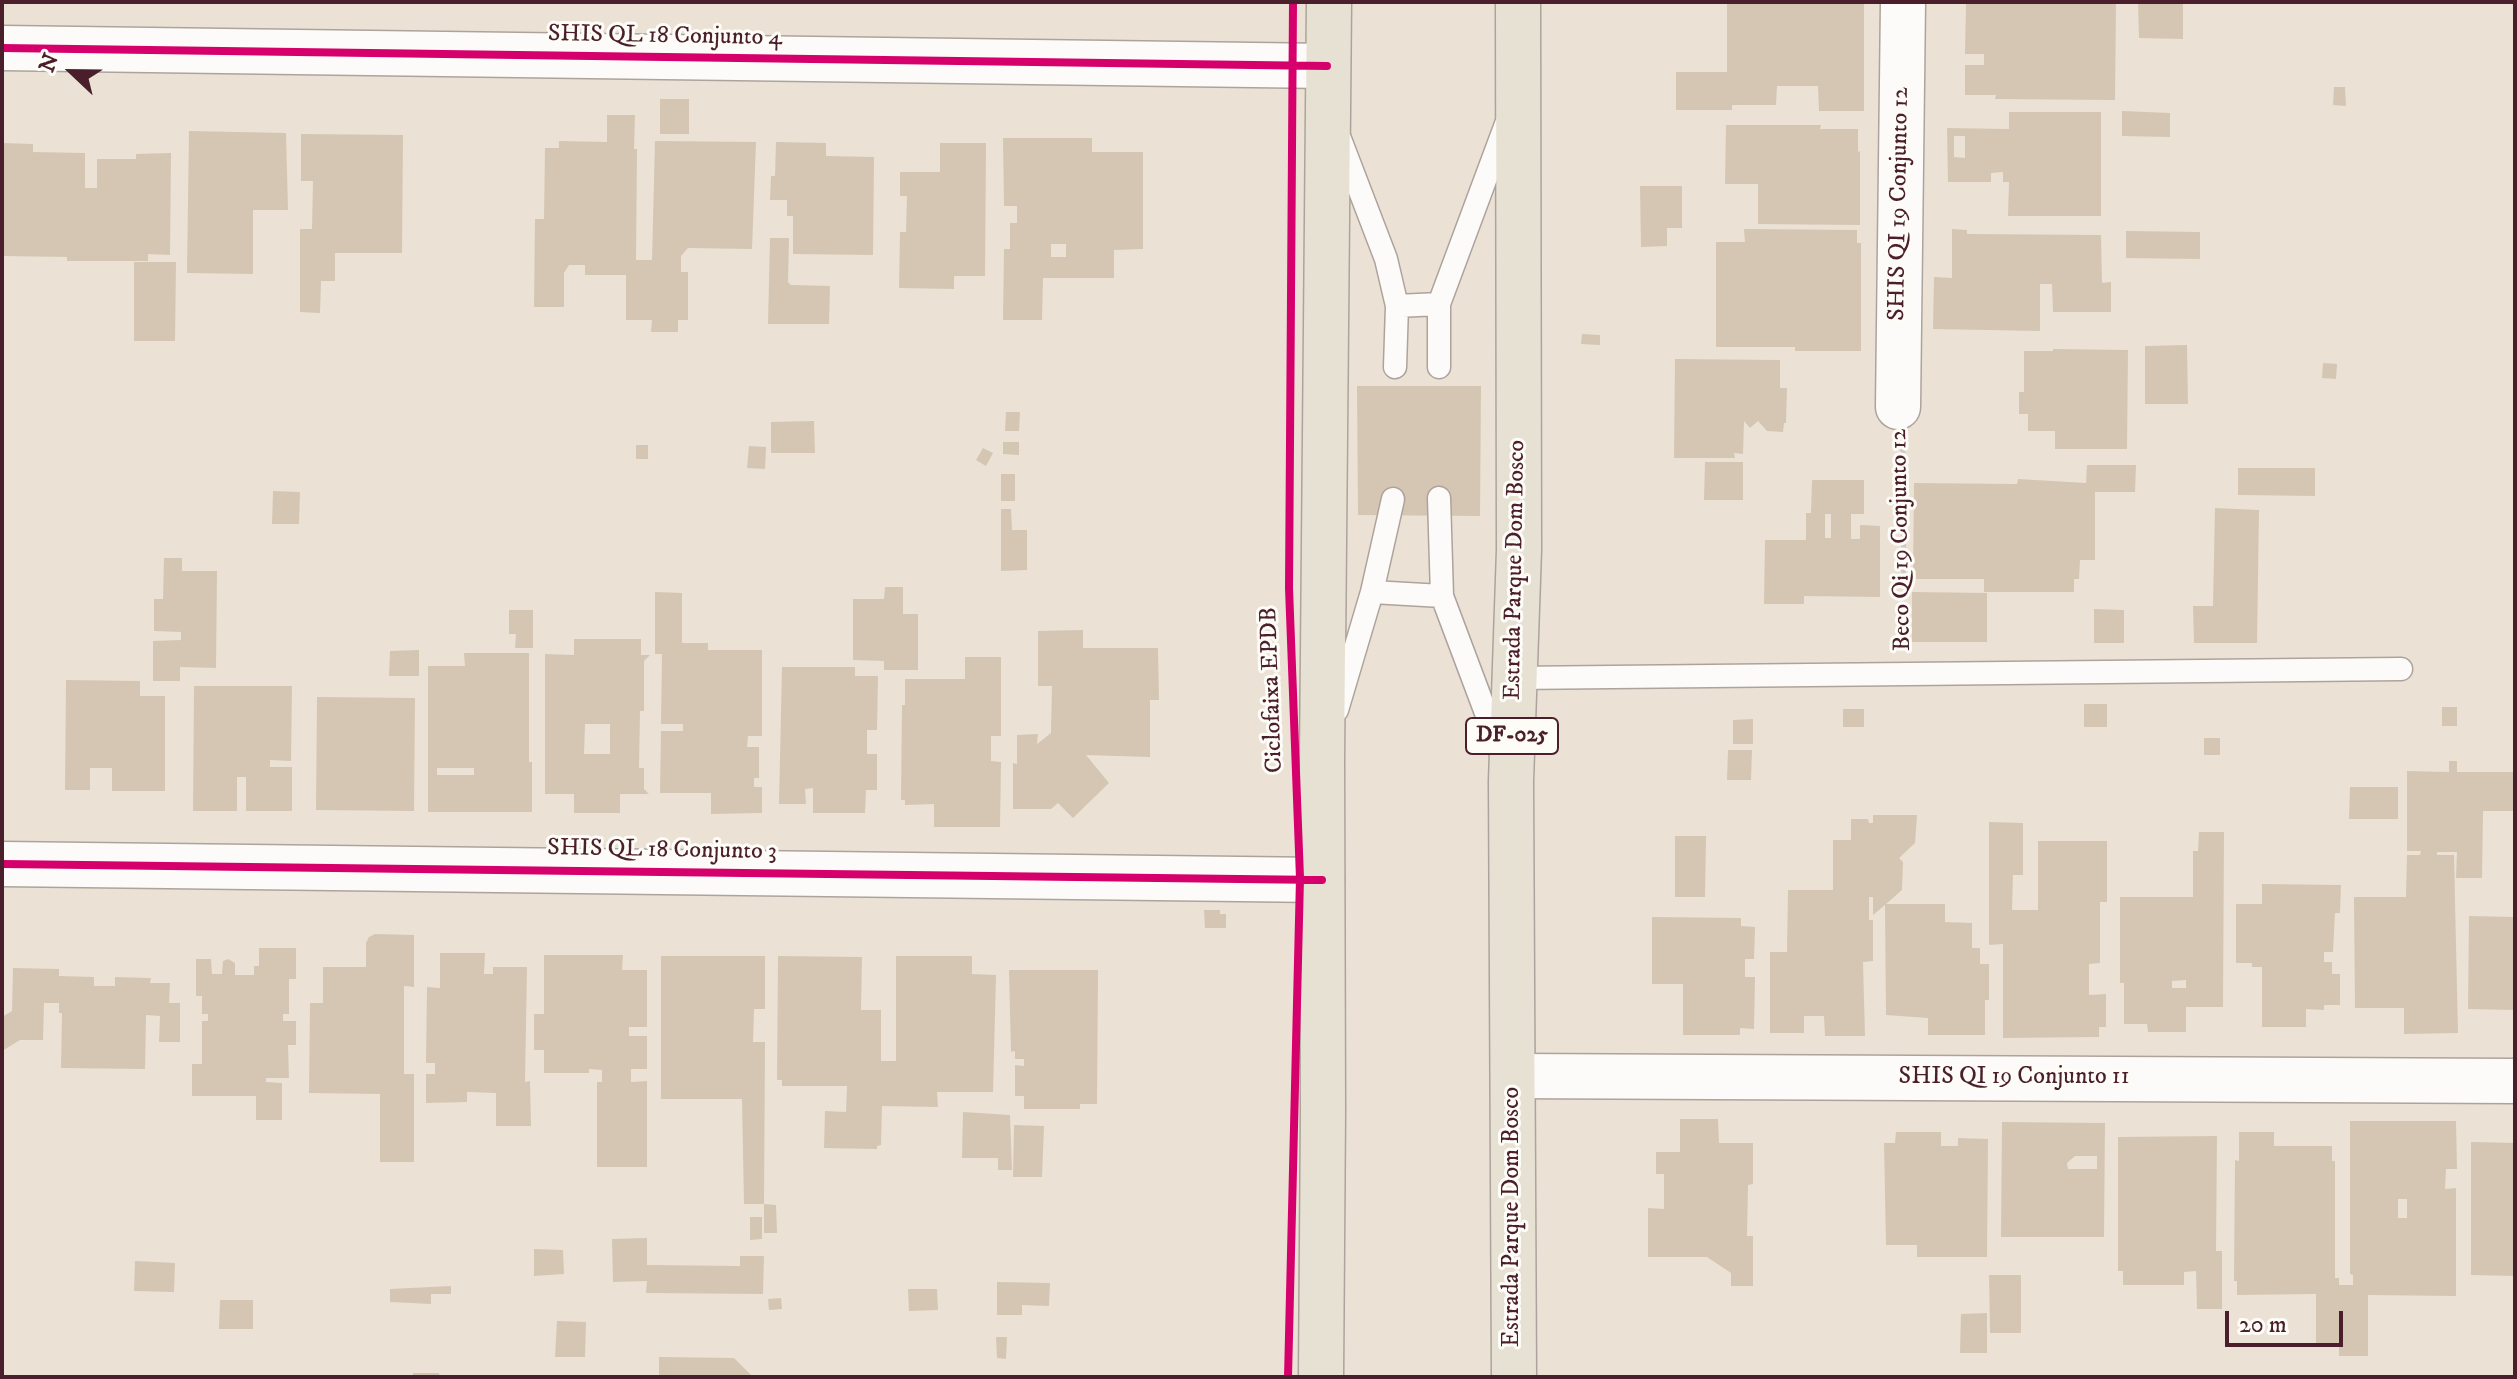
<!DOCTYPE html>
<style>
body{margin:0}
#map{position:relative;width:2517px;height:1379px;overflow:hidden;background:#ebe2d5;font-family:"IM FELL DW Pica",serif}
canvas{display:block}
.frame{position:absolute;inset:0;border:4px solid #4a1f2b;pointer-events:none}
.north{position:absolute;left:32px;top:32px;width:80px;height:80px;-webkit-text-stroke:6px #fdfcf7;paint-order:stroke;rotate:292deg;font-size:22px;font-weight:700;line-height:32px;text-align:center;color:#4a1f2b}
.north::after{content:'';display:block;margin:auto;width:28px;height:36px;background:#4a1f2b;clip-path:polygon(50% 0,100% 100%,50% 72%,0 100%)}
.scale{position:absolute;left:2225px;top:1311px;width:118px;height:36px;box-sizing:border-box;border:4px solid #4a1f2b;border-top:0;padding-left:10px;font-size:24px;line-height:28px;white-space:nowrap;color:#4a1f2b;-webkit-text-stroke:6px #fdfcf7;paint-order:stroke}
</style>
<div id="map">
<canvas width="2517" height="1379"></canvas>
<div class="frame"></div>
<div class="north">N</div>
<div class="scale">20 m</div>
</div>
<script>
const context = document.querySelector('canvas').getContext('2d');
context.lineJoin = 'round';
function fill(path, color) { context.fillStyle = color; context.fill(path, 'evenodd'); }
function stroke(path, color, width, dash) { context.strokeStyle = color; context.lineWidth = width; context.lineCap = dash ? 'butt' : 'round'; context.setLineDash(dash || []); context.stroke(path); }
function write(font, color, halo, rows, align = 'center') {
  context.font = font + ' "IM FELL DW Pica",serif'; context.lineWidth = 6; context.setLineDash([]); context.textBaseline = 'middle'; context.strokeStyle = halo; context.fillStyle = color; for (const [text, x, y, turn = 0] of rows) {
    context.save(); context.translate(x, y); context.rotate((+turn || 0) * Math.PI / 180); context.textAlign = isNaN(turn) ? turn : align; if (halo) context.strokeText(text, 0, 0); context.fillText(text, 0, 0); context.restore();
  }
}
fill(new Path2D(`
 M1727 2H1864V111H1819L1818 86H1777L1776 105H1732V110H1676V72H1727Z
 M1996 2H2116L2115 100 1995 99 1996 95H1965V65H1984V54H1965L1966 4Z
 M2138 2H2183V39L2139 38Z
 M2334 87H2345L2346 106 2333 105Z
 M660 99H689V134H660Z
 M2122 111 2170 113V137L2122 136Z
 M2009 112H2101V216H2008L2009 182H2003V172L1991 173V182H1948L1947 128 2009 129ZM1954 136H1965V158L1954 157Z
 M607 115H635L634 149H637L636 260H652L655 141 756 142 752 249 688 248 681 256V272H688V320H678V332H651L652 320H626V275H585V265H569L564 273V307H534L535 219H544L545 148H559V141L607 142Z
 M1726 125H1821L1820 129H1858V152L1860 151V225L1758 224V184H1725Z
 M189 131 286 133 288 210H253V274L187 273Z
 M301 134 403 135 402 253H335V281H321L320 313 300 312V229H312L313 181H301Z
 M1003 138H1092V152H1143V249L1114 250V278H1043L1042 320H1003L1004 249H1010V223H1017V206H1004ZM1051 244H1066V257H1051Z
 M776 142 826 143V156L874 157 873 255 793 254V216H787V200H770L771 176H775Z
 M2 143 33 144V152L85 153V188H97V159H136V154L171 153 170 255 148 254V261H67V257L2 256Z
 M940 143H986L985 276H954V289L899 288 900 232H906L907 196H900V172H940Z
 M1640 186H1682V228H1667V246L1641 247Z
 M1744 229 1857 230V243H1861V351H1795V347H1716V242H1745Z
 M1952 229 1967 230V234L2101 235 2102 283 2111 282V312H2053L2052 284H2040V331L1933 329 1934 277 1952 278Z
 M2126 231 2200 232V259L2126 258Z
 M770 238H789L788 282 791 285 830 286 829 324H768Z
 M134 262H176L175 341H134Z
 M1582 334 1600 335V345L1581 344Z
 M2187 345 2188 404H2145V346Z
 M2053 349 2128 350 2127 449H2055V431H2028V414H2019V392H2024V351H2053Z
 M1675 359 1780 360V388H1787L1786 423H1784L1783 432 1767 431 1758 421 1750 428 1744 421 1743 454 1734 453 1735 458H1674Z
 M2323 363 2337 364 2336 379 2322 378Z
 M1357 386H1481L1480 516 1358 515Z
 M1006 412H1020L1019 431H1005Z
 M814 421 815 453H771V422Z
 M1003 442H1019V455L1003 454Z
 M636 445H648V459H636Z
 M749 446 766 447 765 469 747 468Z
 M983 448 993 453 986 466 976 460Z
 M1705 462H1743V500H1704Z
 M2087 465H2136L2135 492H2095V560H2080L2079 579H2074V592H1984V579H1913L1914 483 2017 484 2018 479 2086 483Z
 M2238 468H2315V496L2238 495Z
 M1001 474H1015V501H1001Z
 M1812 480H1864V514H1851V539H1860V525L1880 526V597L1804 596V604H1764L1765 540H1806V513H1811ZM1825 514H1831V538H1825Z
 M273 491 300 492 299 524H272Z
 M2215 508 2259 510 2257 643H2194L2193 606H2213Z
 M1001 509H1011L1012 530H1027V570L1001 571Z
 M164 558H182V571H217L216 668 180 667V681H153V641L181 640V632L154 631V599H163Z
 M885 587H903V614H918V670H884V661L853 660V599H884Z
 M655 592 682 593V643H708V650H762V736H748L747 747H759V778H754V787H762V813L711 814V793H660L661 731H683V724H661L662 654H655Z
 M1912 592 1987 593V642H1912Z
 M2094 609 2124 610V643H2094Z
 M509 610H533V648H515L516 634H509Z
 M1083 630V648H1158L1159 700H1150V757L1086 755 1109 783 1073 818 1058 803 1051 809H1013V763L1017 764V735L1038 734 1037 744 1051 733 1052 686H1038V631Z
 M574 639H641V655H650L644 661V711H640L639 768H644V789L649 794H620V813H574V794H545V654L574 655ZM585 724H610V754H584Z
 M419 650V676H389L390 651Z
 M464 653H529V762H532V812H428V666H465ZM437 768H474V775H437Z
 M965 657H1001V736H991V761L1001 762 1000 827H934V804L905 805V800H901L902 705H905V679H965Z
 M782 667H855V676H878L877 730H867V754H877V790H866L865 813H813V788L805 789 806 804H779Z
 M66 680 140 681V696H165V791H112V768H90V790H65Z
 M194 686H292L291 761 270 760V767H292V811H246V777H237V811H193Z
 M317 697 415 698 414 811 316 810Z
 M2084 704H2107V727H2084Z
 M2442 707H2457V726H2442Z
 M1843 709H1864V727H1843Z
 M1753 719V744H1733V720Z
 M2204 738H2220V755H2204Z
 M1728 750H1752L1751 780H1727Z
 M2449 761H2457V772H2515V811H2483L2482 878H2456L2457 852H2437V855H2454L2458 1033 2404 1034V1008H2355L2354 897H2406L2407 855H2420L2421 851H2407V771L2449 772Z
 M2350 787H2398V819H2349Z
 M1873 815H1917L1915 843 1899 858 1903 862 1902 890 1886 904H1945V922L1972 923V948H1980V964H1989V1000H1985V1035H1928V1018L1886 1015 1885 905 1873 915V897H1869V920H1873V961L1863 962 1865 1036H1825L1824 1016H1804V1033H1770V952H1787L1788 890H1833V840H1851V819H1868L1869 823H1873Z
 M1989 822 2023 823V875H2013L2012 910H2038V841H2107V902H2100V963L2089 964V995L2106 994V1027H2099V1037L2003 1038V944L1989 945Z
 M2199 832H2224L2223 1007H2186V1032H2148L2147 1024H2124V983H2120V897H2193V851H2198ZM2186 980V988H2172V981Z
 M1675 836H1706L1705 897H1675Z
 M2262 884 2341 885 2340 913H2335L2333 952H2324V962H2332V974H2340V1005H2324V1010L2306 1009V1027H2262V967H2252V963H2236V904H2262Z
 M1204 910H1220V914H1226V928H1205Z
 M2469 916 2515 917V1010L2468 1009Z
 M1652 917 1741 918V926L1755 927 1754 959H1745V977H1755L1754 1029 1740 1028V1035H1683V984H1652Z
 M375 934 414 935V987L404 986V1074H414V1162H380V1094L309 1093 310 1003H323V967H366V943L369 937Z
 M259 948H296V979H289V1014H283V1021H296V1045H288L289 1078H266V1082L282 1083V1120H256V1096H192V1064H202V1021H208V1014H202V996H196V959H211L212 974H222L223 961 228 959 235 963V975H254V966H259Z
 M440 953H485L484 974H493V967H527L525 1082 530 1081 531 1126H496V1093L467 1092V1102L426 1103V1074H435V1063H426L427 987 440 988Z
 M544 955H623L622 970H647V1027H629V1036H647V1069H631V1082L647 1081V1167H597V1082H602V1070L589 1069V1073H544V1050H534V1014H544Z
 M661 956H765V1009H754L753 1042H765L764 1204H744L742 1099H661Z
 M778 956 862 957 861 1010H881V1061H896V956H972V974L996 975 993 1092H937L938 1107 882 1106 881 1145 877 1146V1149L824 1148 825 1111 846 1112 847 1086H782V1080H777Z
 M13 968 59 969V976L94 977V986H115V977L151 978 150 983H170L169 1003H180V1042H159L160 1016 146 1015 145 1069 61 1068 62 1013H59V1003H44L43 1040H20L2 1051V1017L12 1011Z
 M1009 970H1098L1097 1104H1080V1109H1024V1096H1015V1065L1024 1066V1059H1015V1051L1011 1052Z
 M963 1112 1010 1115 1012 1170H998V1158H962Z
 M1680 1119H1718L1719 1143H1753V1184L1748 1185 1747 1236H1753V1286H1731V1273L1707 1257H1648V1208L1664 1209V1174H1656V1152H1680Z
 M2350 1121H2456L2457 1169H2446L2445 1189 2456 1188V1296L2368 1295V1356H2339V1343H2316V1294L2237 1295V1281H2234L2235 1160 2239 1161V1132H2274V1146H2332V1161H2335V1278H2339V1285H2353V1275L2350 1274ZM2398 1199H2407V1218H2398Z
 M2002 1122 2105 1123 2104 1237H2001ZM2075 1156H2097V1169H2068L2067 1163Z
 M1014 1125 1044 1126 1042 1177H1013Z
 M1896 1132H1941V1146H1958V1138L1988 1139 1987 1257H1917V1245H1886L1884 1143H1895Z
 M2217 1136 2216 1251H2222V1309H2197L2196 1271 2184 1272V1285H2123V1271H2118V1137Z
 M2471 1142 2515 1143V1276L2471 1275Z
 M764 1204 776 1205 777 1233H764Z
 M750 1217H762V1239L750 1240Z
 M647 1238V1265L740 1266V1256H764L763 1294 646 1293 647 1281 613 1282 612 1239Z
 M534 1249 563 1250 564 1274 534 1276Z
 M135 1261 175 1263 174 1292 134 1291Z
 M1989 1275H2021V1333H1990Z
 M997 1282 1050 1283 1049 1306 1022 1305V1315H997Z
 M451 1286V1294H431V1304L390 1302V1289Z
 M908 1289H937L938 1310 909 1311Z
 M781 1298 782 1309 769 1310 768 1299Z
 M220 1300H253V1329H219Z
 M1987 1313V1353H1960L1961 1314Z
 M557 1321 586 1322 585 1357H555Z
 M996 1337H1007L1006 1359 997 1358Z
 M659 1357 734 1358 753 1377H659Z
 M413 1373H439L440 1377H413Z`), '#d4c6b3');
const service = new Path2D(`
 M1340 139 1386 259 1397 306 1395 367
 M1397 306 1439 304
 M1439 367V304L1506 124
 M1439 498 1442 596 1501 753
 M1372 592 1442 596
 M1514 678 2401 669
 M1337 710 1372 592 1393 499`);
const minor = new Path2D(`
 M2 48 1327 66
 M1898 407 1903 2
 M2 864 1322 880
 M1513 1076 2515 1081`);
const primary = new Path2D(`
 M1321 1377 1323 1112 1322 759 1329 2
 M1514 1377 1511 781 1519 550 1518 2`);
stroke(service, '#ada39c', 25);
stroke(minor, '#ada39c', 47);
stroke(primary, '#ada39c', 47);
stroke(new Path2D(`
 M1903 447 1904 645`), '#cfcac8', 5, [6, 6]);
stroke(service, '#fcfbf9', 22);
stroke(minor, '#fcfbf9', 44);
stroke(primary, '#e7e1d4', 44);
stroke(new Path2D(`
 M2 48 1327 66
 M2 864 1322 880
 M1288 1377 1300 878 1289 588 1293 2`), '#d6006c', 8);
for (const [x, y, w] of [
 [1512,736,92]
]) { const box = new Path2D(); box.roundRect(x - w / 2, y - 18, w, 36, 6); context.fillStyle = '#fdfcf7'; context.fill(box); stroke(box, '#4a1f2b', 2); }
write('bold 22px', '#4a1f2b', null, [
 ["DF-025",1512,736]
]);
write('24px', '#4a1f2b', '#fdfcf7', [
 ["SHIS QL 18 Conjunto 4",665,37,1],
 ["SHIS QI 19 Conjunto 12",1900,204,-89],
 ["Beco Qi 19 Conjunto 12",1902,540,-91],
 ["Estrada Parque Dom Bosco",1516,570,-89],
 ["Ciclofaixa EPDB",1273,690,-92],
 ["SHIS QL 18 Conjunto 3",662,851,1],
 ["SHIS QI 19 Conjunto 11",2014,1078],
 ["Estrada Parque Dom Bosco",1513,1217,-90]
]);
</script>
